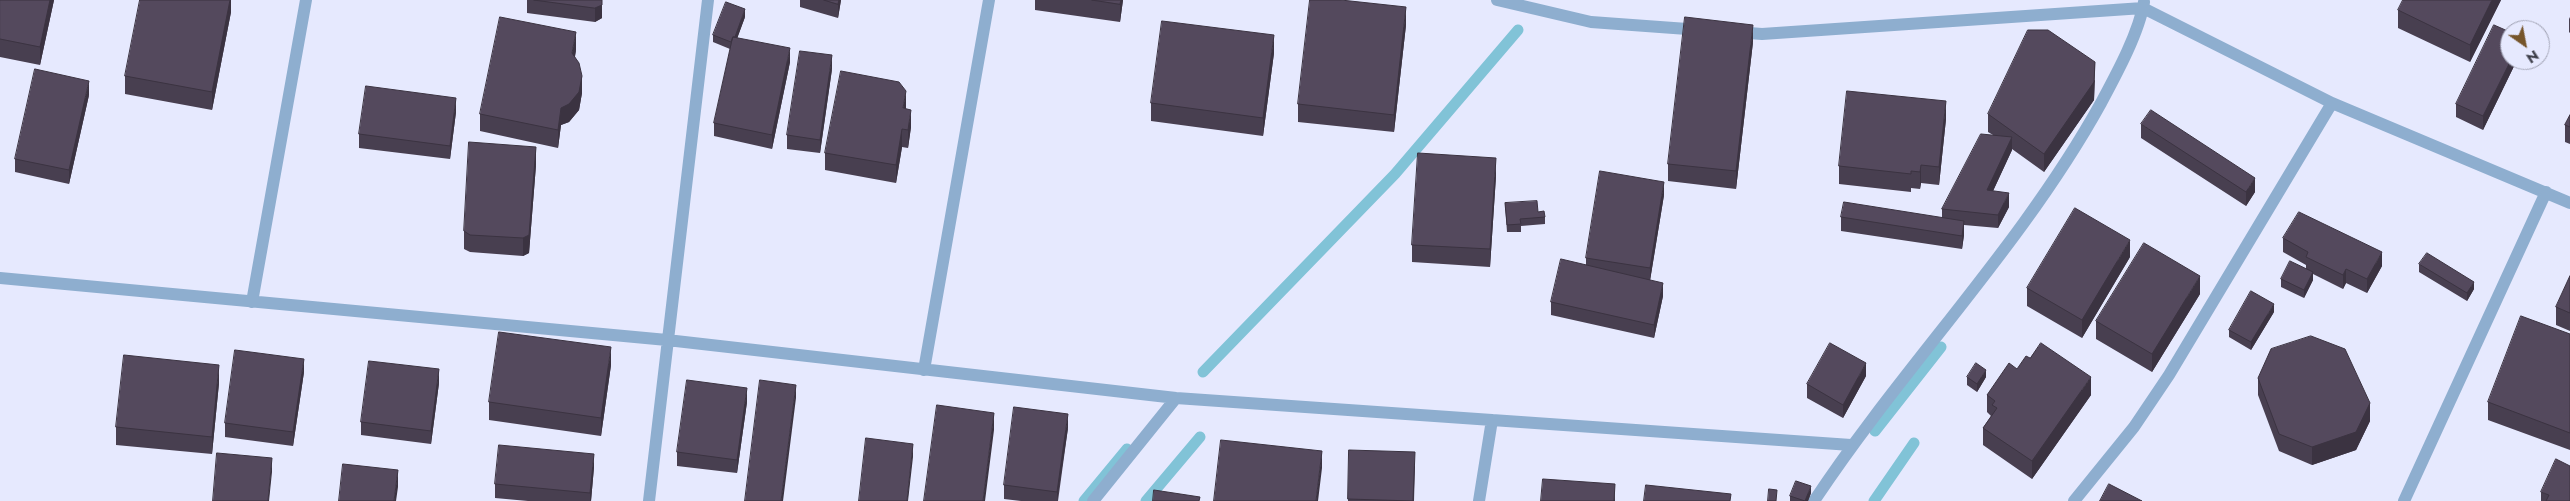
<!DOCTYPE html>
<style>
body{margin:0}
#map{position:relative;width:2570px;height:501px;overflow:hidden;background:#e6e9fe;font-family:Jost,sans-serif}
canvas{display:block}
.north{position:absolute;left:2500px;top:20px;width:50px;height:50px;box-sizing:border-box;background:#e6e9fe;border:1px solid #a1a3b4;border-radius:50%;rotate:147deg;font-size:14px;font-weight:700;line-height:20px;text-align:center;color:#3a3b45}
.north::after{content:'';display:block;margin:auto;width:18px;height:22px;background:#76552b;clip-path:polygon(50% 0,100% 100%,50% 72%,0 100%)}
</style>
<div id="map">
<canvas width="2570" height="501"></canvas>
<div class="north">N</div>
</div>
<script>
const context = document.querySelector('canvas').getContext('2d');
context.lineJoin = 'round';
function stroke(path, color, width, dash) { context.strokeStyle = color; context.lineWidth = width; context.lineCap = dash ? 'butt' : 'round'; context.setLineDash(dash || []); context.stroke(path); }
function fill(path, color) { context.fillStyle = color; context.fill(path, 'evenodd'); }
stroke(new Path2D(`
 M1203 372 1395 174 1518 30
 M1875 431 1941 347
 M1084 501 1127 449
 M1146 501 1200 437
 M1874 501 1914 443`), '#81c3d7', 11);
stroke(new Path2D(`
 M1497 0 1591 22 1701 30
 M1736 32 1762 34 2143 8 2332 103 2570 203
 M0 278 667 340 1176 398 1851 445
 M252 302 306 0
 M924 370 989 0
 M649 501 708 0
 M1093 501 1176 398
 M1479 501 1492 420
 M1814 501C1904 365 2022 246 2101 103 2116 75 2139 33 2144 2
 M2074 501 2134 427 2169 375 2332 103
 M2404 501 2546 192`), '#8eaecf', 12);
fill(new Path2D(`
 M0 0H54L40 65 0 57Z
 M231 0V12L212 110 125 94V76Z
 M527 0H602V18L595 22 527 13Z
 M800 0H841L838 18 800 7Z
 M1035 0H1123L1120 22 1035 10Z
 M2501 0 2470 62 2398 28V10Z
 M745 17 737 38 790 62 772 149 714 136V123L730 49 713 42V35Z
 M2570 17V33L2569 32V19Z
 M1406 25 1394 132 1298 122V104Z
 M1753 42 1736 189 1668 181V164Z
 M576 50 575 57 582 93 579 110 569 122 561 125 558 148 480 131V114Z
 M1274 53 1263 136 1151 121V103Z
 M2510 60H2517L2483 130 2456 117V104Z
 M832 69 820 153 787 149V135Z
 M2095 80 2094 100 2044 172 2012 149V150L1993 191 2009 207 1998 228 1964 225V235L1962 249 1841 231V217L1942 218V209L1993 135 1988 132V114Z
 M89 95 69 184 15 172V159Z
 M906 109 911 127 908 148 902 147 896 183 825 170V153Z
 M456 112 450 159 359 148V134Z
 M2570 115V144L2565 142V125Z
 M1946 119 1939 185 1921 183 1920 189 1911 188V192L1839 184V166Z
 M2141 124 2255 192 2246 206 2141 138Z
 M536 165 529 253 523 256 470 252 464 249V231Z
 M1496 176 1490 267 1412 262V245Z
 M1664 195 1650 280 1663 296 1654 338 1551 315V302L1586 265V258Z
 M1505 203 1538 212 1545 217V224L1521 226V232H1507Z
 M2283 238 2382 266 2367 293 2346 283 2343 289 2313 274V280L2304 298 2281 287V279L2306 269V265L2283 252Z
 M2130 257 2082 338 2027 306V288Z
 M2419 264 2474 289 2467 301 2419 272Z
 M2570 276V331L2556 325V307Z
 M2200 294 2152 372 2096 339V321Z
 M2274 312 2251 350 2229 337V330Z
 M2570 334V450L2488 420V402Z
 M611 365 601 436 489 420V402Z
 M2017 369 2091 395 2032 479 1983 445V428L1991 416 1987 412V395Z
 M304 372 293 446 225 437V423Z
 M1866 376 1843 418 1807 398V384Z
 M1967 377H1986L1977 392 1967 385Z
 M2258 378 2370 421 2356 450 2312 465 2279 451 2258 395Z
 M219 383 212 454 116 445V427Z
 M439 383 431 444 361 435V422Z
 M747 402 737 473 677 466V452Z
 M1068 428 1058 501H1021L1004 499V485Z
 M1349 450 1415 466 1414 501H1348Z
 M594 467 591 501H528L495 498V484Z
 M2541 492 2570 501H2541Z
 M1811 493 1808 501H1790V496Z`), '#483f50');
fill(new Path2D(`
 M50 0H54L40 65V47Z
 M230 0H231V12L212 110V92Z
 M839 0H841L838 18V4Z
 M1121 0H1123L1120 22V4Z
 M2492 0H2501L2470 62V45Z
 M602 5V18L595 22V8Z
 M1406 7V25L1394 132V115Z
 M745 9V17L733 50V43Z
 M1753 25V42L1736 189V171Z
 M576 32V50L572 71V53Z
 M1274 35V53L1263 136V118Z
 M790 48V62L772 149V135Z
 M832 55V69L820 153V140Z
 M2511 60H2517L2483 130V116Z
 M2095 62 2094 100 2044 172V154Z
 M582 76V93L579 110 569 122 561 125 558 148V130L561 108Z
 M89 81V95L69 184V170Z
 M906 91V109L903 108Z
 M456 98V112L450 159V146Z
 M1946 101V119L1939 185V167Z
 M911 110V127L908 148V130Z
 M902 129V147L896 183V165Z
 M2012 137V150L1987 204V190Z
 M536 147V165L529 253 523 256V238Z
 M1496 158V176L1490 267V249Z
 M1921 165V183L1920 189V172Z
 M2255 178V192L2246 206V192Z
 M1664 182V195L1650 281V268Z
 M2009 193V207L1998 228V215Z
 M1964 221V235L1962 249V236Z
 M2130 240V257L2082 338V320Z
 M2382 252V266L2367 293V279Z
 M2346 269V283L2343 289V275Z
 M2313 272V280L2304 298V290Z
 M2200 276V294L2152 372V354Z
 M2474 282V289L2467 301V293Z
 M1663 283V296L1654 338V325Z
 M2274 304V312L2251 350V342Z
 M611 347V365L601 436V418Z
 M304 359V372L293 446V432Z
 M1866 363V376L1843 418V405Z
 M219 365V383L212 454V437Z
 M439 369V383L431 444V431Z
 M1986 370V377L1977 392V384Z
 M2091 377V395L2032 479V461Z
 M796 385V398L783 501H781Z
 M747 388V402L737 473V460Z
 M2370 403V421L2356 450 2312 465V447Z
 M994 413V430L985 501H983Z
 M1068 414V428L1057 501V492Z
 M913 444V457L908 501H907Z
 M1322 451V468L1318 501H1316Z
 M594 454V467L591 501H590V493Z
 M272 458V472L269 501H268Z
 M398 470V487L396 501H394Z
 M1615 484V501H1614Z
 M1811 486V493L1808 501H1805Z`), '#3b3341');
const building = new Path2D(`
 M0 0H50L40 47 0 39Z
 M140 0H230L212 92 125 76Z
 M534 0H602V5L595 8Z
 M824 0H839L838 4Z
 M1092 0H1121L1120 4Z
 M1310 0H1341L1406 7 1394 115 1298 104Z
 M2403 0H2492L2470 45 2398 10Z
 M726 2 745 9 735 37H733L731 42 713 35Z
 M500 17 576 32 572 53 579 63 582 76 579 92 569 104 561 108 558 130 480 114Z
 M1685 17 1753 25 1736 171 1668 164Z
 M1162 21 1274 35 1263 118 1151 103Z
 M2494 25 2510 32 2511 60 2483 116 2456 104Z
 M2028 30H2048L2095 62 2094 82 2044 154 1988 114Z
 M733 37 790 48 772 135 714 123Z
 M800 51 832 55 820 140 787 135Z
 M35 69 89 81 69 170 15 159Z
 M841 71 899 82 906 91 903 108 911 110 908 130 902 129 896 165 825 153Z
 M366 86 456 98 450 146 359 134Z
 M1847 91 1946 101 1939 167 1921 165 1920 172 1911 171V174L1839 166Z
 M2151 110 2255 178 2246 192 2141 124Z
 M2570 115V127L2565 125Z
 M1981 134 2012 137 1987 190 2009 193 1998 215 1942 209Z
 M469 142 536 147 529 235 523 238 470 235 464 231Z
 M1418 153 1496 158 1490 249 1412 245Z
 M1600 171 1664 182 1650 268 1586 258Z
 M1537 201 1538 212 1544 211 1545 217 1520 219 1521 224 1507 225 1505 203Z
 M1844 202 1964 221 1962 236 1841 217Z
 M2075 208 2130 240 2082 320 2027 288Z
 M2299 212 2382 252 2367 279 2346 269 2343 275 2306 257 2308 252 2283 238Z
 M2144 243 2200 276 2152 354 2096 321Z
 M2427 253 2474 282 2467 293 2419 264Z
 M1561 259 1663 283 1654 325 1551 302Z
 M2290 261 2313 272 2304 290 2281 279Z
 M2570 276V313L2556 307Z
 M2251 291 2274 304 2251 342 2229 330Z
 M2521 316 2570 334V433L2488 402Z
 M499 332 611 347 601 418 489 402Z
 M2311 336 2345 349 2370 403 2356 432 2312 447 2279 434 2258 378 2271 349Z
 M1830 343 1866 363 1843 405 1807 384Z
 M2041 343 2091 377 2032 461 1983 428 1997 408 1992 405 1995 401 1987 395 2009 363 2017 369 2026 356 2030 358Z
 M235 350 304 359 293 432 225 423Z
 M124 355 219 365 212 437 116 427Z
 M369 361 439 369 431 431 361 422Z
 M1976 363 1986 370 1977 384 1967 377Z
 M687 380 747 388 737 460 677 452Z
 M760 380 796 385 781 501H745Z
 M937 405 994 413 983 501H924Z
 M1014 407 1068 414 1057 492 1004 485Z
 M866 438 913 444 907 501H859Z
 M1221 440 1322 451 1316 501H1214Z
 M499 445 594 454 590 493 495 484Z
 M1349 450 1415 452 1413 501 1348 499Z
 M217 453 272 458 268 501H213Z
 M2556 459 2570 466V501H2546L2549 495 2541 492Z
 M343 464 398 470 394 501H339Z
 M1543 479 1615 484 1614 501H1541Z
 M1796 481 1811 486 1805 501 1790 496Z
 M2109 484 2142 501H2100Z
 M1646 485 1731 494 1730 501H1644Z
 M1769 489 1777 490 1776 501H1768Z
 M1154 490 1200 497 1199 501H1153Z`);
fill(building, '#54495d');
stroke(building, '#3b3341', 1);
</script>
